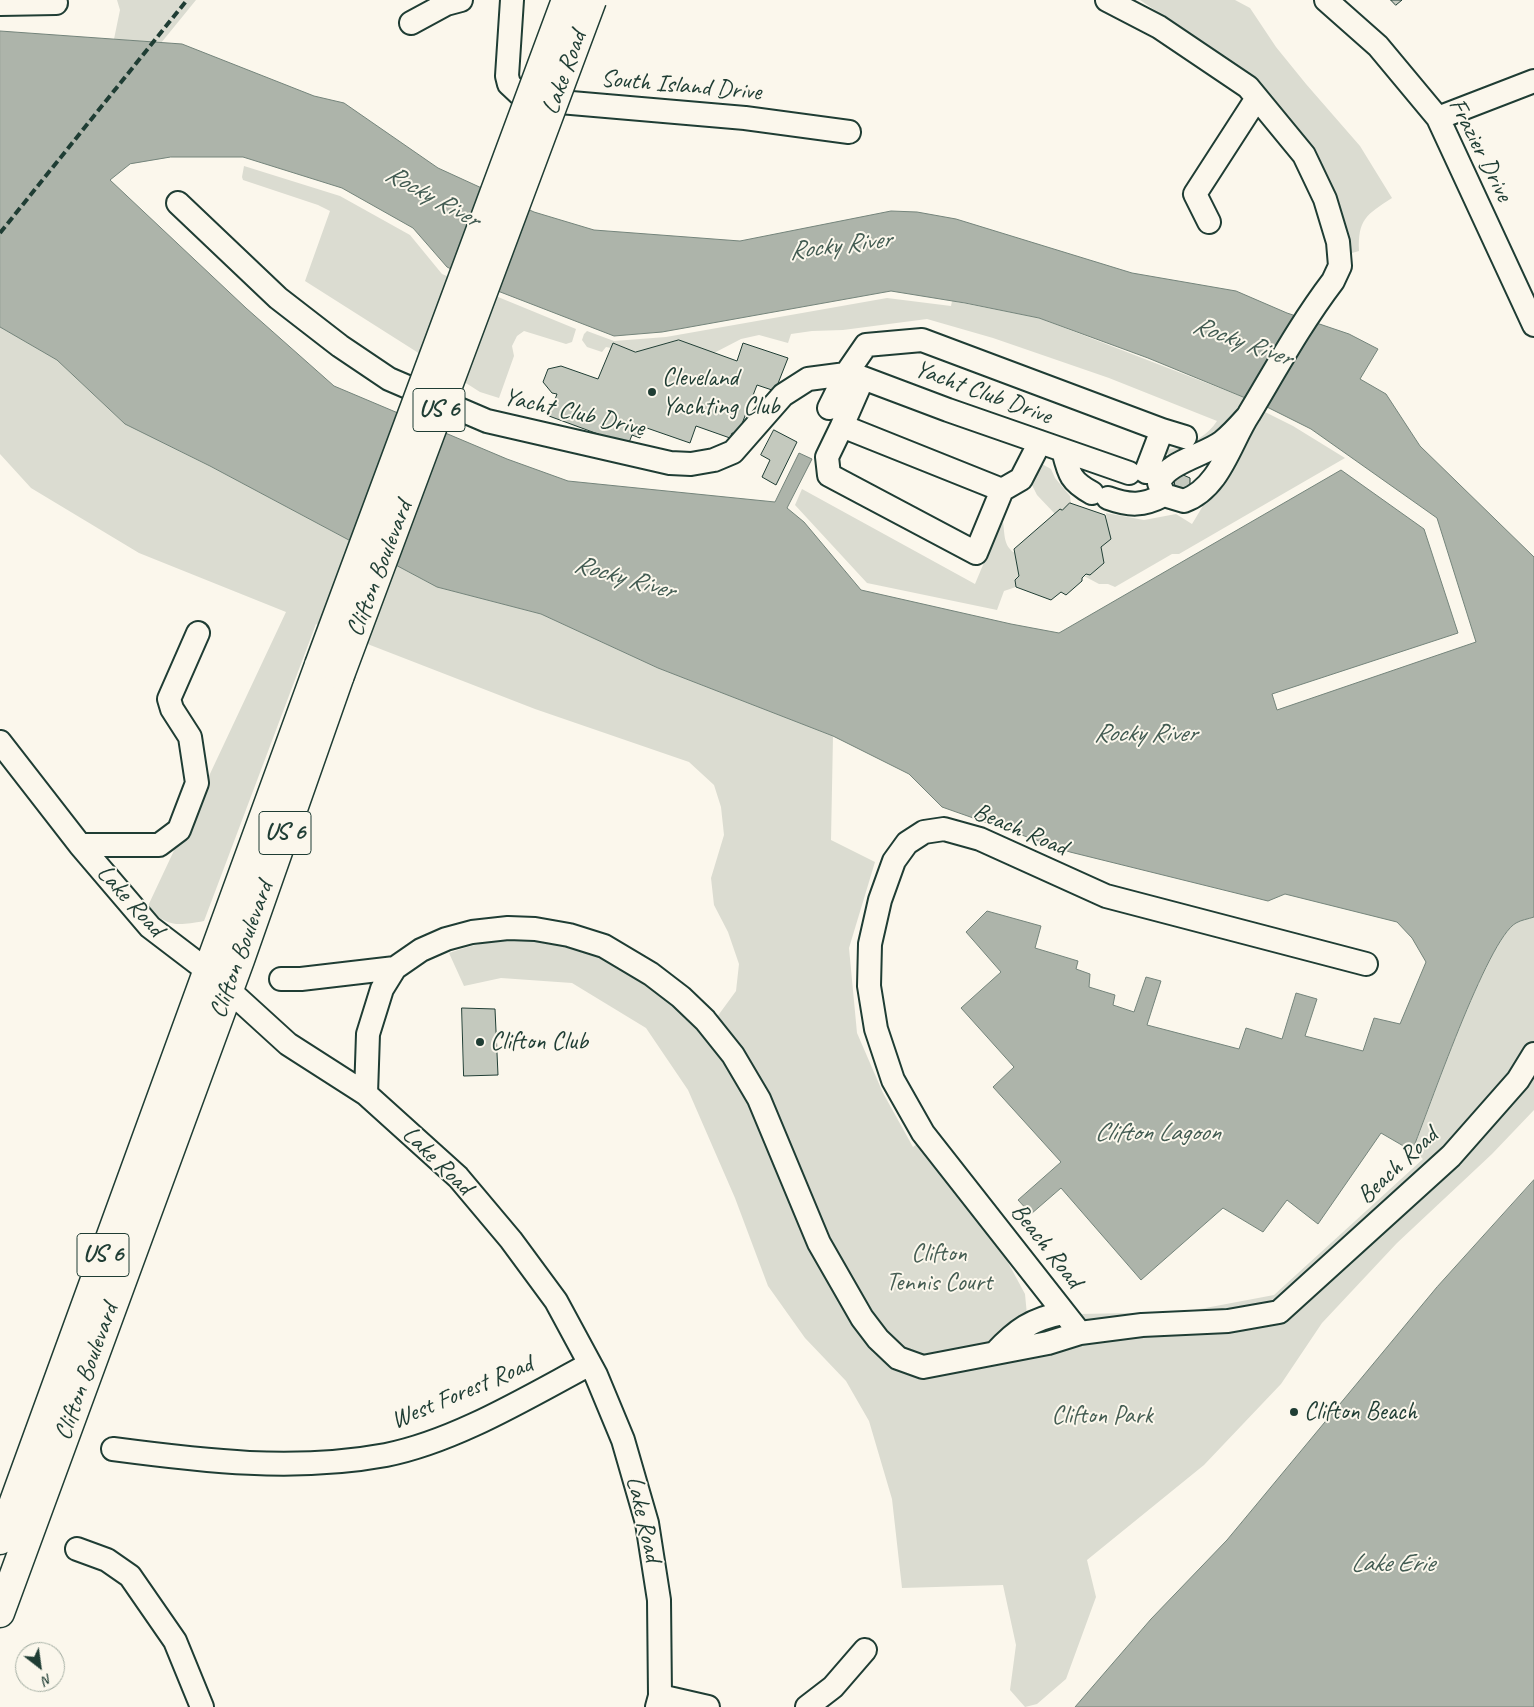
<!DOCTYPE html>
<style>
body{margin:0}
#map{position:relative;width:1534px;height:1707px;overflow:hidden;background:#fbf7ec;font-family:Caveat,sans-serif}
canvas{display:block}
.north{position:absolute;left:15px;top:1642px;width:50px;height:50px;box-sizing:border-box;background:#fbf7ec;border:1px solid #a3ada2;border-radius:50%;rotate:150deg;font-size:14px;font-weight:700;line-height:20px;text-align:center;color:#1f3d34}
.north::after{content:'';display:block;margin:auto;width:18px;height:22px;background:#1f3d34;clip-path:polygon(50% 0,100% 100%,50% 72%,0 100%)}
</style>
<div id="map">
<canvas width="1534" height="1707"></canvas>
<div class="north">N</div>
</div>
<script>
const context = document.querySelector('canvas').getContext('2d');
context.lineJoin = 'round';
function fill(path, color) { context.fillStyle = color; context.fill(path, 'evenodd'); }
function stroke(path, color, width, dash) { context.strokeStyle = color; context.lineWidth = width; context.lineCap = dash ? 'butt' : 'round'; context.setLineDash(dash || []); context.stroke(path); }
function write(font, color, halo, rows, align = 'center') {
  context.font = font + ' Caveat,sans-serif'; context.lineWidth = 4; context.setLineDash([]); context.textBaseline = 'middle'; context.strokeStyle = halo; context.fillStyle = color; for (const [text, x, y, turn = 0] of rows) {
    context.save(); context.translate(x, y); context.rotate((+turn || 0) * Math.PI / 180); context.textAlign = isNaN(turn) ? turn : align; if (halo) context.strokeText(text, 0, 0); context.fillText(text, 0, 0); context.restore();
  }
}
fill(new Path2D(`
 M117 0H196L161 43 114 39 120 10Z
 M1140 0H1235L1250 8 1276 47 1306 84 1360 146 1392 198C1366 215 1358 219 1359 251L1345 255 1335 210 1194 37Z
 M244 166 340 196 410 235 442 274 576 329 572 342 566 344 524 331 517 336 512 346 514 356 499 398 480 392 305 281 330 211 318 205 243 180 242 177Z
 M887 298 951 306 952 301 1039 318 1248 399 1230 427 1172 458 1165 452C1169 447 1171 449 1176 448 1193 443 1208 435 1217 421L1109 378 993 338 927 319 843 330 812 331 791 334 788 343 759 335 741 339 714 353 679 340 635 352 613 343 611 348 606 347 602 352 587 347 582 340 584 334 587 331 614 341 666 337Z
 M0 327 57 360 125 424 210 466 437 587 541 614 658 668 833 736 831 840 875 862 849 948 857 1033 883 1093 913 1147 920 1142 998 1244 1025 1294 1027 1315 1184 1312 1274 1295 1423 1159 1412 1151C1428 1112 1487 940 1516 923 1521 920 1528 919 1534 917V1110L1492 1154 1397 1243 1322 1323 1281 1384 1204 1465 1087 1560 1096 1597 1066 1679 1037 1704 1025 1707 1010 1690 1016 1645 1003 1585 902 1588 892 1499 869 1421 846 1381 805 1338 768 1286 735 1198 688 1090 646 1028 572 983 501 978 464 986 449 953C473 945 497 938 523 937 532 936 541 939 550 941 612 950 660 993 706 1032L736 991 739 964 728 932 714 905 711 878 724 835 721 807 714 785 689 762 535 709 316 624 204 921C176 926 169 927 147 908L286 612 139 553 31 488 0 454Z
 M1261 410 1293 426 1345 458 1179 554H1172L1115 587 1108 584H1099L1084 576 1090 575 1104 563 1101 547 1111 539 1107 526 1106 513 1144 520 1176 514 1192 524Z
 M1040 463 1051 469 1055 478 1070 496 1071 504 1055 514 1037 495 1031 483Z
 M802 489 975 584 993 541 1003 522C1005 534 1003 546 1015 553L1019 576 1015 580 1016 587 1004 591 997 610 867 583 795 505Z`), '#dbdcd1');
const water = new Path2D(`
 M0 31 182 44 314 96 344 103 438 168 534 212 594 230 740 241 891 211 917 212 956 219 1132 273 1236 291 1287 313 1349 334 1378 349 1360 379 1386 394 1420 446 1534 557V917C1528 919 1521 920 1516 923 1487 939 1428 1112 1412 1151L1381 1133 1318 1224 1287 1200 1263 1232 1223 1208 1141 1280 1061 1188 1031 1214 1018 1200 1061 1162 993 1087 1014 1067 961 1008 1001 972 966 932 987 911 1041 926 1035 948 1078 961 1076 969 1090 974 1089 987 1115 995 1113 1005 1134 1012 1146 977 1161 981 1147 1025 1239 1049 1246 1028 1282 1039 1296 993 1317 999 1305 1036 1363 1051 1374 1018 1400 1024 1426 962 1412 938 1397 922 1285 894 1268 901 1070 852 942 807 909 774 833 736 658 668 541 614 437 587 210 466 125 424 57 360 0 327ZM171 157H243L342 188 413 228 447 267 490 288 614 336 662 332 891 291 965 303 1039 318 1148 358 1265 406 1311 429 1437 518 1476 642 1277 710 1272 694 1458 633 1424 529 1341 470 1059 633 1011 624 861 590 804 522 787 508 812 459 799 453 775 502 568 481 507 459 334 386 246 308 110 180 130 164Z
 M1534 1180V1707H1075L1151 1619 1227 1540 1437 1287Z`);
fill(water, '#adb4aa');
stroke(water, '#74847b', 1);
const building = new Path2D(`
 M1391 0H1402L1396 5Z
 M679 340 737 361 743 343 788 358 775 391 757 385 738 434 732 433 730 438 696 426 690 443 644 427 640 438 632 435 628 445 549 416 557 394 552 393 543 382 548 369 561 366 598 379 613 343 635 352Z
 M774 430 797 442 776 485 762 477 770 460 761 455Z
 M1181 474 1190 478V486L1183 491 1175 488 1174 479Z
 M1070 503 1105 515 1111 539 1101 547 1104 563 1090 575 1086 574 1082 578V581L1066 595 1061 592 1051 600 1016 587 1015 580 1019 576 1014 549 1060 509 1062 510Z
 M462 1008 495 1009 498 1075 464 1076Z`);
fill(building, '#c4c9be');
stroke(building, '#1f3d34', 1);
const minor = new Path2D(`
 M512 0 507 76 509 84 525 99 745 118 849 132
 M1107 0 1159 27 1248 87 1304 155 1325 199 1338 242 1340 266 1333 281C1301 323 1276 369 1249 414 1230 443 1220 488 1184 501L1164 495 1159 483C1165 463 1205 455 1222 442 1231 435 1239 426 1247 417
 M1326 0 1378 46 1438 118 1534 325
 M0 4 56 3
 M411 23 446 4 461 0
 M1438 118 1534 81
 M178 203 278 298 340 346 389 379 487 421 670 463 691 464 714 460 733 452 783 395 808 379 846 374 863 378 948 410 1129 473
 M1209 222 1195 194 1257 98
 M863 378 842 426 1002 490 1021 479 1040 442
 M829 408 846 374 866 345 922 340 1162 430
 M842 426 827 457 829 475 976 553 1002 490
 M1063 450C1069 474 1070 481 1092 493
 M1146 472 1162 430 1185 437
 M1108 498C1130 506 1143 506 1164 495
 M0 742 80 845 150 927 209 972 288 1044 366 1094 458 1177 511 1240 556 1301 596 1375 623 1440 647 1523 659 1600 660 1696 657 1707
 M80 845H159L179 830 197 783 190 737 172 709 169 699 198 633
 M281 979H301L395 968
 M366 1094 368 1034 382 989 395 968 421 950 446 939 472 932 508 928 535 929 569 935 604 946 651 974 681 997 705 1020 733 1055 759 1099 819 1243 862 1318 878 1339 898 1358 923 1367 1048 1343 1080 1333 1142 1325 1228 1321 1279 1312 1451 1156 1518 1080 1534 1054
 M1080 1333 923 1133 893 1080 876 1029 869 986 870 944 880 900 894 861 907 843 924 832 944 829 980 839 1106 896 1366 964
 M995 1353C1016 1330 1032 1319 1063 1313
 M113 1449C204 1461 294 1472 386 1455 456 1441 528 1397 590 1364
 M77 1549 107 1560 130 1576 175 1641 202 1707
 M660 1696 708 1707
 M807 1707 833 1687 865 1650`);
const major = new Path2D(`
 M0 1540 319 665
 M0 1613 240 960 340 675`);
stroke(minor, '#1f3d34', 26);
stroke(major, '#1f3d34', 31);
stroke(minor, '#fbf7ec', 22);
stroke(major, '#fbf7ec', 28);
stroke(new Path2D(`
 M0 233 187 0`), '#1f3d34', 4, [8, 4]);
const majorBridge = new Path2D(`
 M319 665 566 0
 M340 675 592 0`);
stroke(majorBridge, '#1f3d34', 31, []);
stroke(majorBridge, '#fbf7ec', 28);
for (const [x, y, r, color] of [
 [652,392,5,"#1f3d34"],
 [480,1042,5,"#1f3d34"],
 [1294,1412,5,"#1f3d34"]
]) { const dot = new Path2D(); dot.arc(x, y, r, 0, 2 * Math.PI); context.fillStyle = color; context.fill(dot); stroke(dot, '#fbf7ec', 2); }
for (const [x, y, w] of [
 [439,410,52],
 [285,833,52],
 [103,1255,52]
]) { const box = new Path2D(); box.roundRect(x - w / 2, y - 21.5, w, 43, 4); context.fillStyle = '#fbf7ec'; context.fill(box); stroke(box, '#1f3d34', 1); }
write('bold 24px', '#1f3d34', null, [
 ["US 6",439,410],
 ["US 6",285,833],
 ["US 6",103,1255]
]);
write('25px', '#1f3d34', '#fbf7ec', [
 ["Lake Road",565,73,-70],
 ["South Island Drive",681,86,5],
 ["Frazier Drive",1480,150,63],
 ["Yacht Club Drive",983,393,20],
 ["Yacht Club Drive",574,413,13],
 ["Clifton Boulevard",380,569,-69],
 ["Beach Road",1020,830,23],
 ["Lake Road",130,901,48],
 ["Clifton Boulevard",242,950,-70],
 ["Lake Road",437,1161,44],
 ["Beach Road",1398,1166,-43],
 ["Beach Road",1046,1246,52],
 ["Clifton Boulevard",87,1372,-70],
 ["West Forest Road",462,1393,-23],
 ["Lake Road",643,1519,77]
]);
write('25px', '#1f3d34', '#fbf7ec', [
 ["Cleveland",662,378],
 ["Yachting Club",662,407],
 ["Clifton Club",490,1042],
 ["Clifton Beach",1304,1412]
], 'left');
write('25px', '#455d53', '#fbf7ec', [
 ["Clifton",939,1254],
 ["Tennis Court",939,1283],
 ["Clifton Park",1102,1416]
]);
write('italic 26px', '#425b52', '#fbf7ec', [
 ["Rocky River",432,197,29],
 ["Rocky River",840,246,-7],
 ["Rocky River",1242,342,20],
 ["Rocky River",624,578,16],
 ["Rocky River",1145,734],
 ["Clifton Lagoon",1157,1133],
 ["Lake Erie",1392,1564]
]);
</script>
